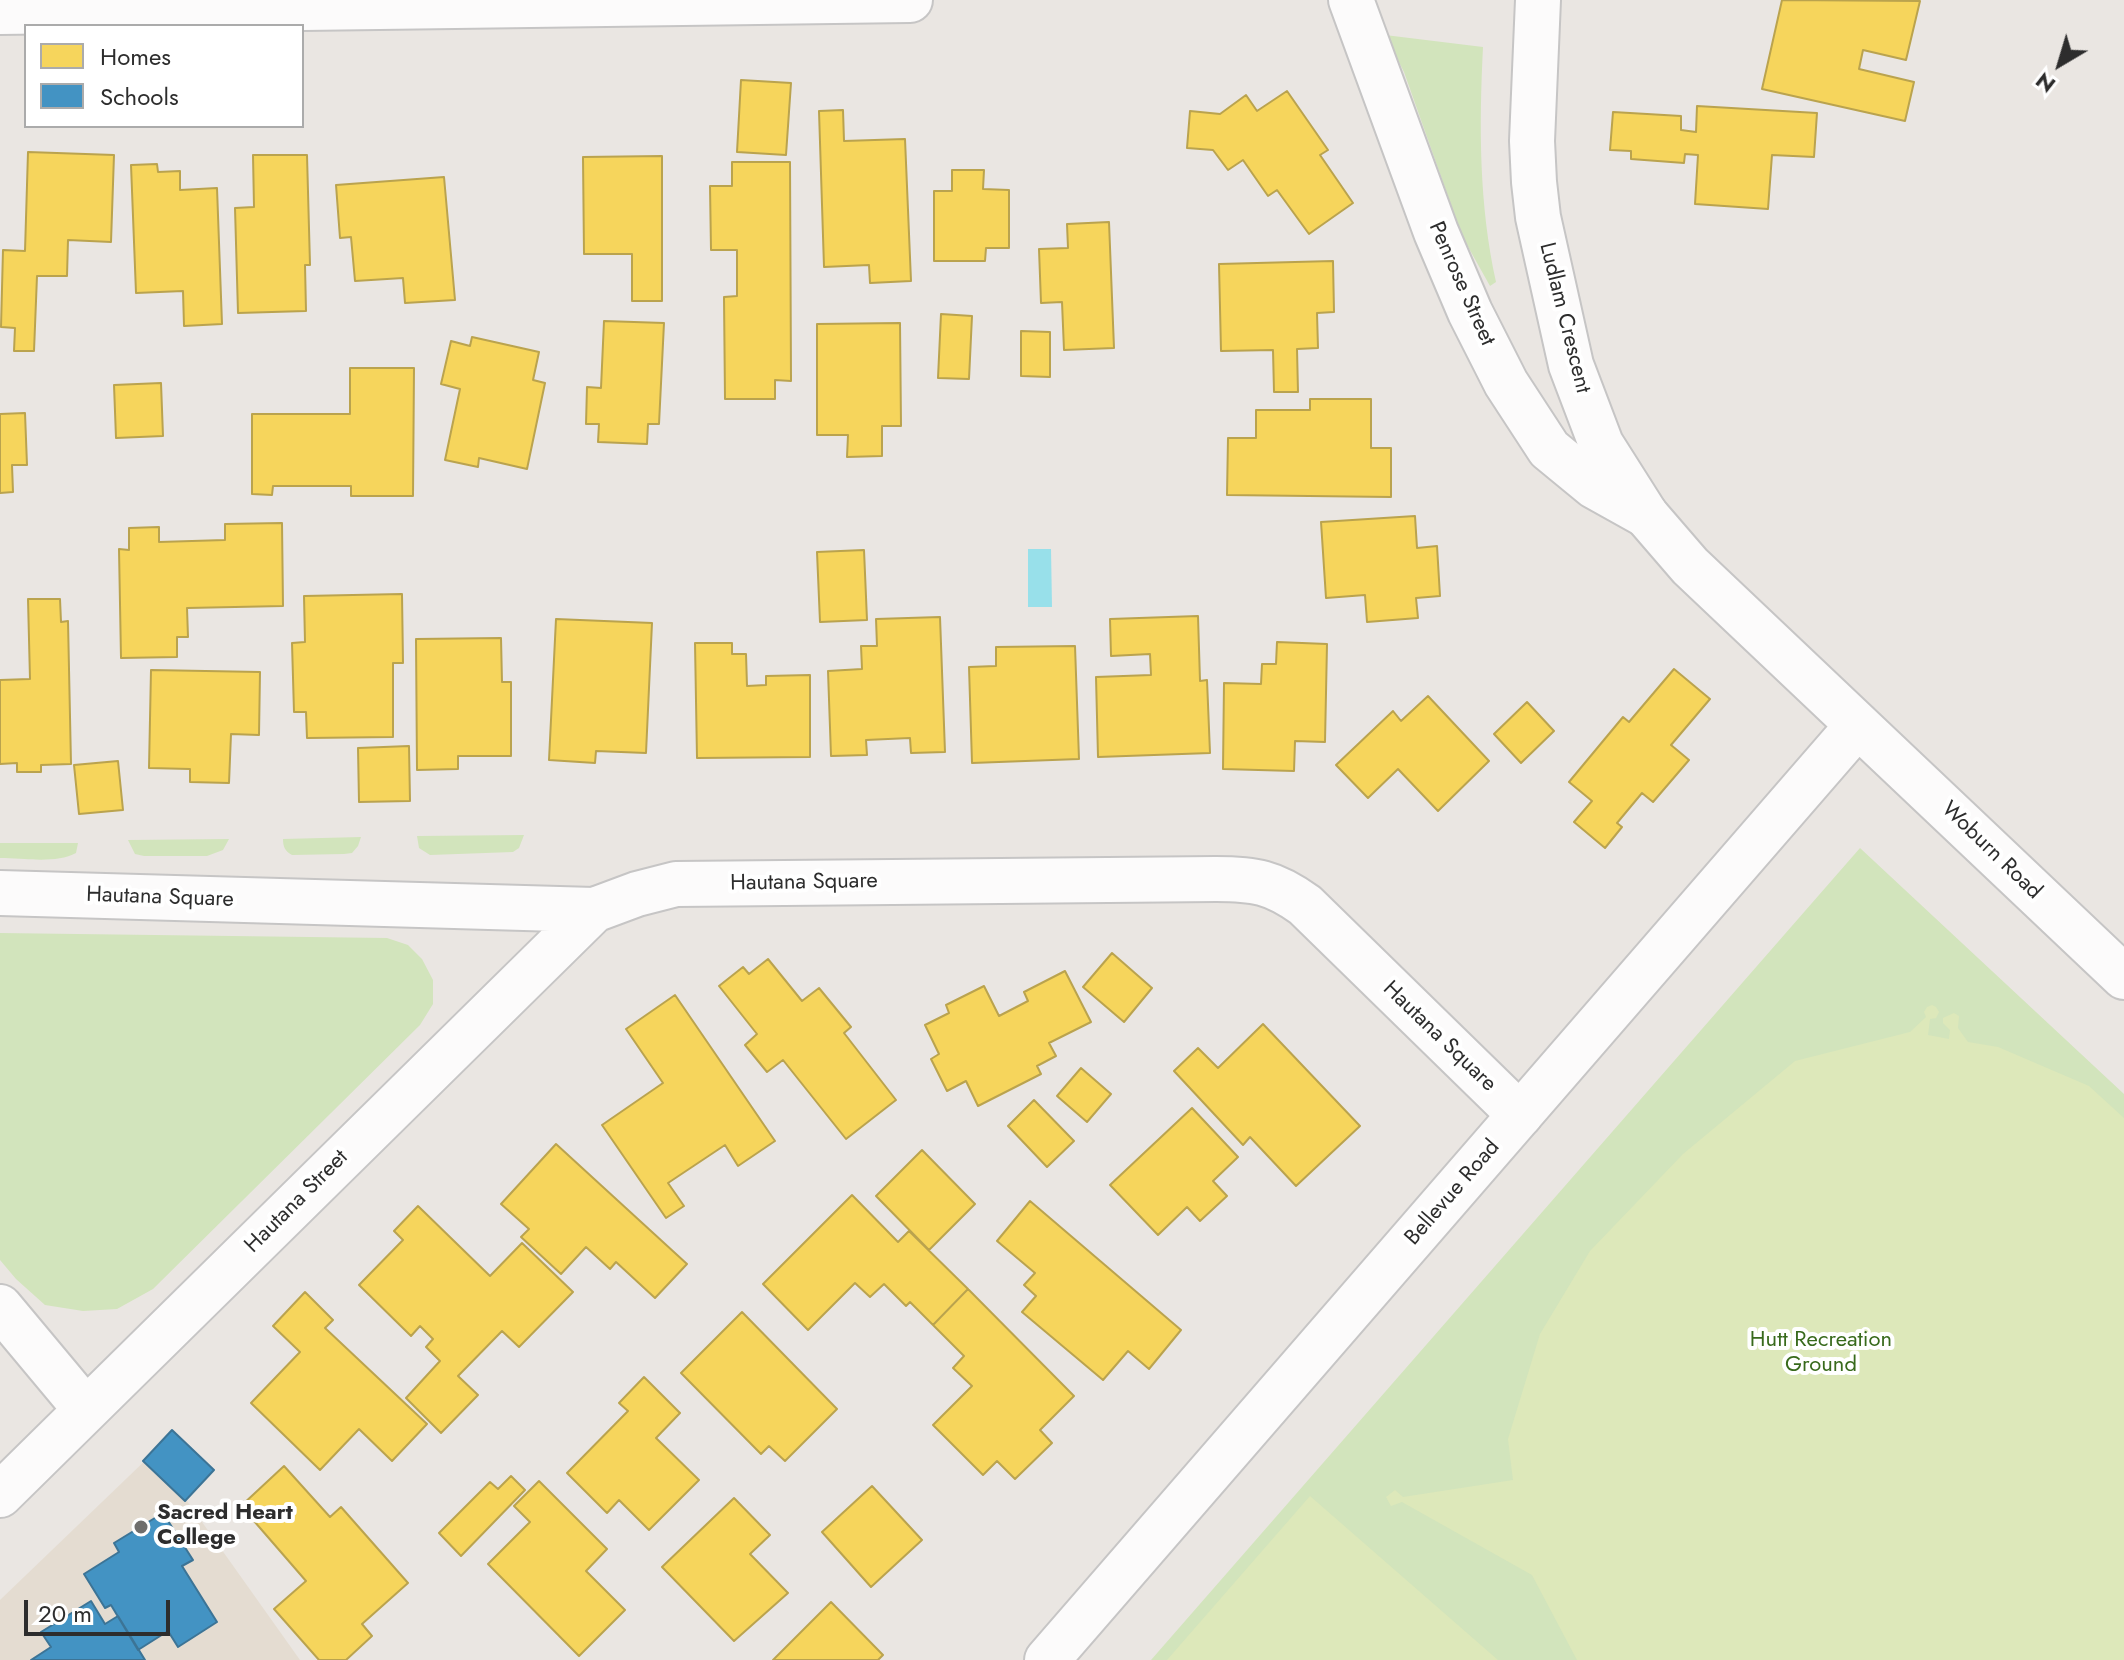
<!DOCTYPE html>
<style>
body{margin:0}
#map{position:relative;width:2124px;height:1660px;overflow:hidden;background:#eae6e2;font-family:Jost,sans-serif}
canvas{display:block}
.legend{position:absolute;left:24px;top:24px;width:280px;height:104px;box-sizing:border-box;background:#fff;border:2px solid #ababab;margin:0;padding:10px 14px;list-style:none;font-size:24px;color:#2d2d2d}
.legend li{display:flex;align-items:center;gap:16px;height:40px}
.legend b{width:40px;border:2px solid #ababab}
.north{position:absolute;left:2020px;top:24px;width:80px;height:80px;-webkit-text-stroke:6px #fff;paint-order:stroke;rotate:218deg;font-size:22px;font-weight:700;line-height:32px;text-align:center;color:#2d2d2d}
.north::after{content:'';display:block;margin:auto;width:28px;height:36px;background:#2d2d2d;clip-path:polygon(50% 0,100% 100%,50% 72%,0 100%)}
.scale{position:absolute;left:24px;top:1600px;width:146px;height:36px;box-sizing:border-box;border:4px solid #2d2d2d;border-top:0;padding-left:10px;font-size:24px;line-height:28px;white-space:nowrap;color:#2d2d2d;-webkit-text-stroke:6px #fff;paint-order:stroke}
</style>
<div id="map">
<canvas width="2124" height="1660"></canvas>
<ul class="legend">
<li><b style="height:22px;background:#f6d55c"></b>Homes</li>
<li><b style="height:22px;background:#4393c3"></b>Schools</li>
</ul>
<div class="north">N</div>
<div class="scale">20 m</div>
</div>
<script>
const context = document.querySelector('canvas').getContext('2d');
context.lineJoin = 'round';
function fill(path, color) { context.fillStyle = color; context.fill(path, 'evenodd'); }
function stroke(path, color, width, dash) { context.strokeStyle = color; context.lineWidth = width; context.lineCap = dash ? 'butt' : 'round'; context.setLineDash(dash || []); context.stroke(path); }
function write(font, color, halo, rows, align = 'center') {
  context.font = font + ' Jost,sans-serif'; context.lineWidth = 8; context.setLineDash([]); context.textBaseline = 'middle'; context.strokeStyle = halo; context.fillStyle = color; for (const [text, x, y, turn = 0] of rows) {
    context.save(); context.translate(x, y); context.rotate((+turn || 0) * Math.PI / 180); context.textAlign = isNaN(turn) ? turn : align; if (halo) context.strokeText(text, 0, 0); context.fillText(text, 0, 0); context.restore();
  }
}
fill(new Path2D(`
 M153 1453 300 1660H0V1600Z`), '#e4dcd1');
fill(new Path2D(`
 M1385 35 1483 47C1479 126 1479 205 1496 282L1490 286 1462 236 1404 72Z
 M524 835 519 848 513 852 430 855 419 848 417 836Z
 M361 837 358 846 352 853 344 854 292 855C285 851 283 847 283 839Z
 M229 839 223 850 207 856H144L135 854 128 840Z
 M0 843H78L76 853C56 864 23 858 0 858Z
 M1860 848 2124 1094V1660H1151Z
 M0 933 387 938 408 945 422 959 433 980V1004L420 1025 153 1289 117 1309 83 1311 45 1305 16 1279 0 1260Z`), '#d2e4bc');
fill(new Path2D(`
 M1932 1005 1936 1007 1939 1012 1936 1018 1930 1019 1928 1035 1949 1039 1950 1030 1943 1023V1018L1954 1013 1959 1016 1958 1028 1968 1042 1998 1047 2089 1086 2124 1118V1660H1577L1532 1575 1402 1502 1391 1506 1386 1497 1395 1490 1403 1497 1513 1480 1508 1439 1540 1334 1590 1251 1683 1154 1795 1061 1910 1032 1926 1017 1924 1012 1927 1007Z
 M1310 1496 1498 1660H1167Z`), '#dde8ba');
fill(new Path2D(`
 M1028 549H1051L1052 607H1028Z`), '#98e0ea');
const homes = new Path2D(`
 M1782 0 1920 1 1906 60 1863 50 1859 69 1914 82 1905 121 1762 89Z
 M741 80 791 83 786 155 737 152Z
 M1287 91 1328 150 1320 155 1353 203 1309 234 1277 190 1268 196 1243 160 1228 170 1213 150 1187 148 1190 111 1220 114 1246 95 1257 111Z
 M1697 106 1817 113 1814 157 1772 155 1768 209 1695 204 1698 155 1685 154 1684 163 1631 159V151L1610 150 1613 112 1681 116V130L1696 132Z
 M843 110 844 141 905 139 911 281 870 283 869 265 824 267 819 111Z
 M28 152 114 155 111 242 68 240 67 276H37L34 351H14L15 328 1 327 3 250 25 251Z
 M253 155H307L310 265H305L306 311 238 313 235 208 254 207Z
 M662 156V301H632V254H584L583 157Z
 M732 162H790L791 381 775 380V399H725L724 297 737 296V250H711L710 186H732Z
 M157 164 158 172 180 171V190L217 188 222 324 184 326 183 291 136 293 131 165Z
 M952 170H984L983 189 1009 190V248H986L985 261H934V191H952Z
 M444 177 455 300 405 303 403 278 355 281 351 237 340 238 336 185Z
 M1109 222 1114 348 1064 350 1062 302 1041 303 1039 249 1068 248 1067 224Z
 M1333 261 1334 312 1317 313 1318 348 1297 349 1298 392H1274L1273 350 1221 351 1219 264Z
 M941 314 972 316 969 379 938 378Z
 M604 321 664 323 659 424H648L647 444 598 442 599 424H586L587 387 601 388Z
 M900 323 901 426H882V456L847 457 848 435H817V324Z
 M1021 331 1050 332V377L1021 376Z
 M472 337 539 352 533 380 545 383 527 469 479 458 478 467 445 460 460 389 441 384 451 341 470 346Z
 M350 368H414L413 496H351V486H273L272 495 252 494V414H350Z
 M161 383 163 436 116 438 114 385Z
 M1310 399H1371V448H1391V497L1227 495 1228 438H1256V410H1310Z
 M25 413 27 465H12L13 492 0 493V414Z
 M1415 516 1417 548 1437 546 1440 596 1416 598 1418 618 1367 622 1365 595 1326 598 1321 522Z
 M282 523 283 606 187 608 188 637H177V657L121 658 119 549 129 550V528L159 527V542L225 540V524Z
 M864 550 867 620 820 622 817 552Z
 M402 594 403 663H393V737L307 738 306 712H294L292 643 305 642 304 596Z
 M28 599H60L61 622 68 621 71 764 41 765V772H17V763L0 764V680L30 679Z
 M1198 616 1200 681 1207 680 1210 753 1098 757 1096 677 1151 675 1150 654 1111 656 1110 619Z
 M940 617 945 752 911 753 910 738 866 740 867 755 831 756 828 671 862 669 861 646H877L876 619Z
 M556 619 652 623 646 753 596 751 595 763 549 760Z
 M501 638 502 682H511V756H458V769L417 770 416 639Z
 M1277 642 1327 644 1325 742 1295 741 1294 771 1223 769 1224 683 1261 684 1262 664H1276Z
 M695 643H732V654H746L747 686 766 685V676L810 675V757L697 758Z
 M1075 646 1079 759 972 763 969 667 996 666V647Z
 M1674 669 1710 699 1671 745 1689 760 1653 802 1642 793 1617 823 1622 827 1605 848 1574 822 1592 801 1569 782 1623 717 1629 722Z
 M151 670 260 672 259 735 231 734 229 783 190 782V769L149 768Z
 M1428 696 1489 761 1438 811 1398 769 1368 798 1336 765 1393 711 1401 721Z
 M1527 702 1554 731 1521 763 1494 734Z
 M409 746 410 801 359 802 358 748Z
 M118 761 123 810 79 814 74 765Z
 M1112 953 1152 988 1124 1022 1083 987Z
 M768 959 802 1001 819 988 851 1027 844 1033 896 1100 846 1139 783 1060 767 1072 745 1045 757 1034 719 986 743 967 749 974Z
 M1065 971 1091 1022 1049 1043 1056 1056 1037 1066 1041 1074 978 1106 966 1081 947 1091 931 1059 939 1054 925 1025 949 1013 946 1005 984 986 999 1016 1028 1001 1024 992Z
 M675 995 775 1141 738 1166 725 1145 668 1183 684 1206 666 1218 602 1125 663 1083 626 1029Z
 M1263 1024 1360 1126 1296 1186 1250 1137 1243 1145 1174 1071 1198 1048 1218 1068Z
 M1081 1068 1111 1094 1087 1122 1057 1096Z
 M1034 1100 1074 1141 1047 1167 1008 1126Z
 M1192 1108 1238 1157 1213 1181 1227 1196 1200 1221 1187 1207 1158 1235 1110 1185Z
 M556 1144 687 1264 655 1298 616 1262 610 1269 586 1247 561 1274 521 1237 529 1229 501 1204Z
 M922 1150 975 1204 929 1250 876 1196Z
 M852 1195 898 1242 909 1231 968 1289 933 1325 910 1302 906 1306 884 1284 870 1297 855 1283 808 1330 763 1284Z
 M1030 1201 1181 1330 1149 1369 1128 1351 1103 1380 1022 1312 1036 1296 1024 1285 1035 1273 997 1241Z
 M418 1206 490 1276 522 1243 573 1292 519 1347 502 1331 458 1376 478 1395 441 1433 406 1398 440 1361 426 1347 433 1339 420 1326 411 1336 359 1285 403 1240 394 1231Z
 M968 1289 1074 1396 1040 1430 1052 1443 1015 1479 997 1461 983 1475 933 1425 972 1386 953 1368 964 1356 933 1325Z
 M305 1292 333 1320 325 1328 427 1424 392 1461 359 1429 320 1470 251 1403 300 1352 273 1326Z
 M742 1312 837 1409 785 1461 769 1446 761 1454 681 1373Z
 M644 1377 680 1413 656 1438 699 1480 649 1530 619 1500 607 1513 567 1473 628 1411 619 1403Z
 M284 1466 330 1517 341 1507 408 1583 362 1624 372 1636 346 1660H319L274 1609 306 1581 241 1506Z
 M511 1476 525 1490 461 1556 439 1533 490 1482 498 1489Z
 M539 1481 607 1549 586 1571 625 1610 579 1656 488 1564 530 1522 514 1506Z
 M872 1486 922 1540 871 1587 822 1532Z
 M734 1498 770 1535 750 1554 788 1593 734 1641 662 1567Z
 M831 1602 883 1655 878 1660H773Z`);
fill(homes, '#f6d55c');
stroke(homes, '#baa34e', 2);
const schools = new Path2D(`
 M172 1430 214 1470 185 1501 143 1461Z
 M163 1513 193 1560 182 1566 217 1622 178 1647 168 1631 138 1650 111 1605 105 1608 84 1574 119 1552 114 1543Z
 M91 1601 105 1624 118 1616 145 1660H31L51 1647 41 1632Z`);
fill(schools, '#4393c3');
stroke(schools, '#3c7496', 2);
const street = new Path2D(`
 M1351 0 1436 232 1470 312 1506 383 1549 449 1594 486 1646 515
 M0 12 910 0
 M0 893 594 910 637 894 676 884 1216 879C1255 879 1273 882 1305 905L1520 1115
 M0 1307 86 1410
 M0 1495 594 910`);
const secondary = new Path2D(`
 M1538 0 1532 141 1534 182 1538 217 1571 365 1601 444 1646 515 1690 566 2124 977
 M1047 1660 1858 725`);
stroke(street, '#c6c5c5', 48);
stroke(secondary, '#c6c5c5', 48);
stroke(street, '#fcfbfb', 44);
stroke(secondary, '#fcfbfb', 44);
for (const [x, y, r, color] of [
 [141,1527,8,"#6f6e6c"]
]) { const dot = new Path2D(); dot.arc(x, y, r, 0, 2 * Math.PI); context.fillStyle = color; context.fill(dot); stroke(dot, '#fff', 3); }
write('22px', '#2d2d2d', '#fff', [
 ["Penrose Street",1461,284,66],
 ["Ludlam Crescent",1564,318,76],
 ["Woburn Road",1991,851,44],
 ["Hautana Square",804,883,-1],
 ["Hautana Square",160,898,2],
 ["Hautana Square",1439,1037,44],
 ["Bellevue Road",1453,1193,-49],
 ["Hautana Street",297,1202,-45]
]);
write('22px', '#386a1c', '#fff', [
 ["Hutt Recreation",1821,1341],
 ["Ground",1821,1366]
]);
write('bold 22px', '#2d2d2d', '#fff', [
 ["Sacred Heart",157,1514],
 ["College",157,1539]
], 'left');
</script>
